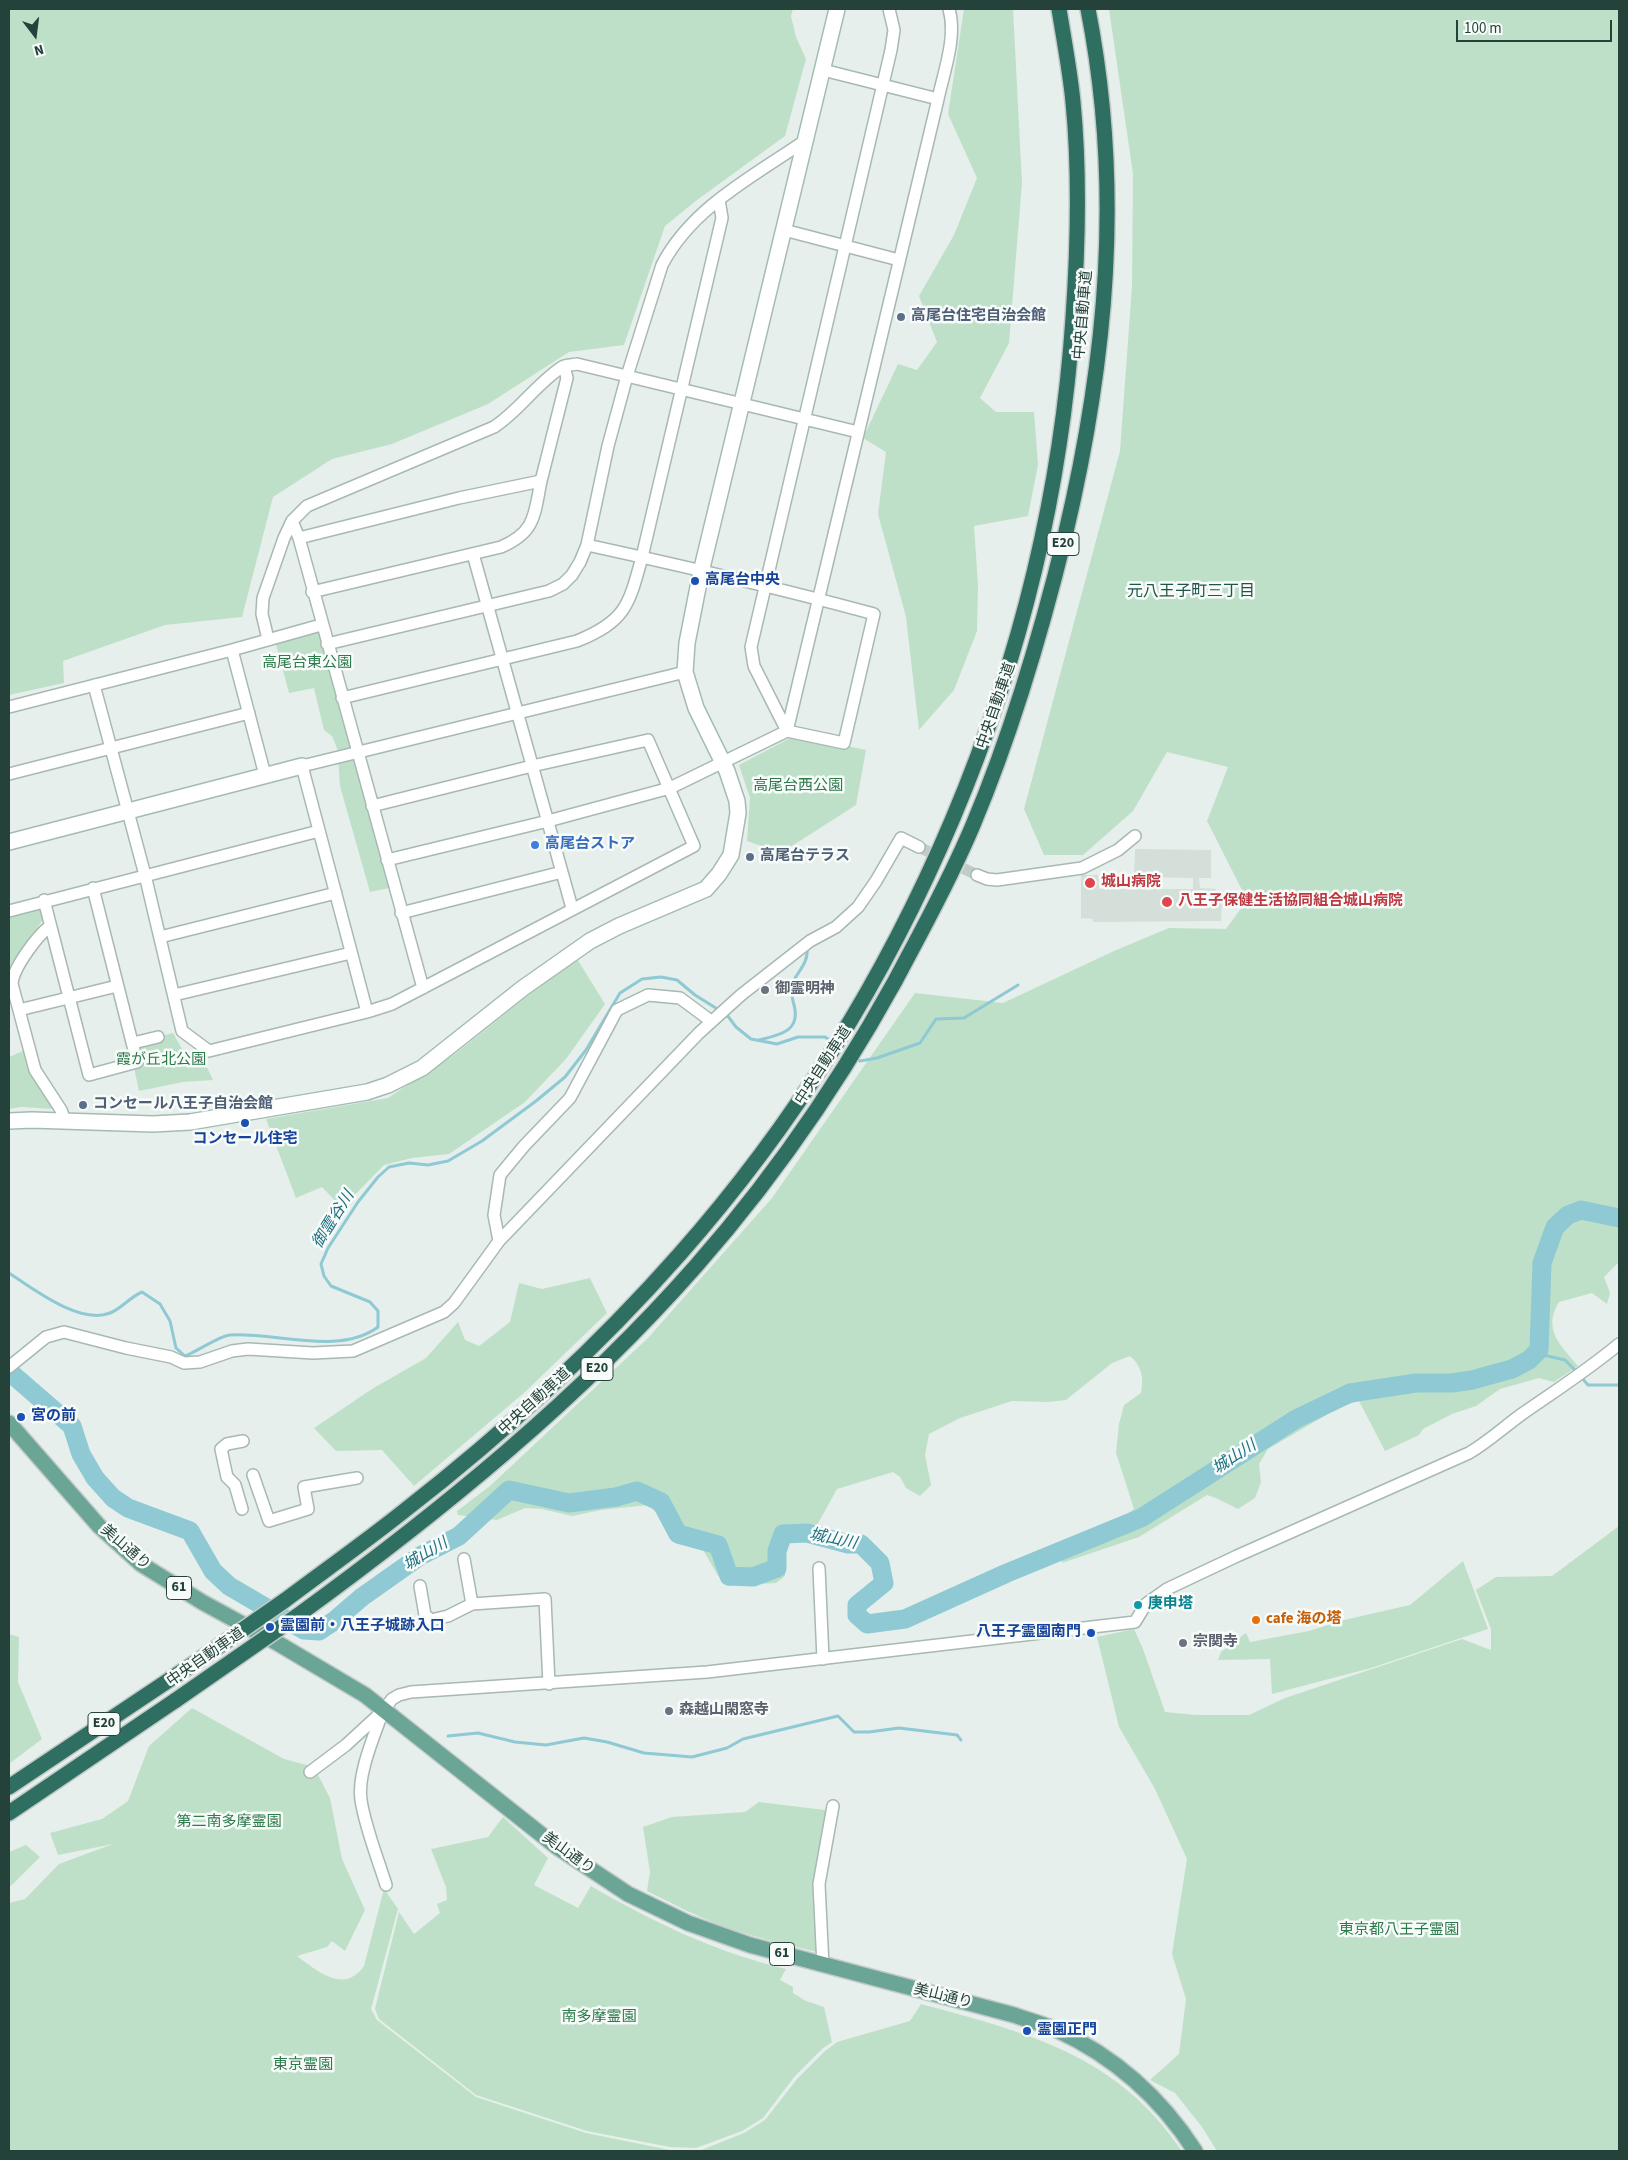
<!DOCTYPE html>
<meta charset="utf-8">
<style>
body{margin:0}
#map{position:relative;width:1628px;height:2160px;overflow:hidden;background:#e6efeb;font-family:"Source Sans 3",sans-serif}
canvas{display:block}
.frame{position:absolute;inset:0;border:10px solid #24423a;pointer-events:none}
.north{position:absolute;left:10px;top:10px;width:50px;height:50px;-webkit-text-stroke:4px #f7fbf9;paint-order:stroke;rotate:165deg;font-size:14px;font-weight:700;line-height:20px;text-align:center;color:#24423a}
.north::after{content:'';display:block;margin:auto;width:18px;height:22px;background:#24423a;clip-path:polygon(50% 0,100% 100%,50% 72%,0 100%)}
.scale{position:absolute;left:1456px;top:20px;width:156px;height:22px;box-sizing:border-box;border:2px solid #24423a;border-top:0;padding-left:6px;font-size:15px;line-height:18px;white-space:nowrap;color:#24423a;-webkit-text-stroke:4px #f7fbf9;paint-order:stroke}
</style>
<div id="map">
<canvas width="1628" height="2160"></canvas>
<div class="frame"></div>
<div class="north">N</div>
<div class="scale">100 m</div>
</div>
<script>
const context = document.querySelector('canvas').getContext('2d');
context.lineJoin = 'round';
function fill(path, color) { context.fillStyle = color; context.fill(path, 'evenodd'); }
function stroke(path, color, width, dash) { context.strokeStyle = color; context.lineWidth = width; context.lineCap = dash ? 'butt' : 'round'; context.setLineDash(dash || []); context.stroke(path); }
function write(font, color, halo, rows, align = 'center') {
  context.font = font + ' "Source Sans 3","Noto Sans JP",sans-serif'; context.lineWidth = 5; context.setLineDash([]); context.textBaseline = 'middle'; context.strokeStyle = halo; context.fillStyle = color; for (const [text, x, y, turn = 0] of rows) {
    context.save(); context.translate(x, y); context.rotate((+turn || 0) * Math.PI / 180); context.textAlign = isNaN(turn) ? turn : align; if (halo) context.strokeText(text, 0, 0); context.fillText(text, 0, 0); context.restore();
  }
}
fill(new Path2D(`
 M1135 849 1211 850V878H1199L1200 888 1216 889 1215 897 1222 898 1221 921 1093 922V919L1081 918V875H1098L1099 889H1193V878L1134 877Z`), '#d4dfda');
fill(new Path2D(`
 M9 9H793L791 16 796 37 806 59 785 136 697 200 665 226 624 345 569 352 488 404 392 444 332 459 273 497 242 617 165 625 63 661 64 683 9 695Z
 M964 9H1013L1022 183 1009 343 980 398 996 412H1034L1038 465 1028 516 974 526 978 585 977 631 954 690 919 730 906 617 878 514 886 452 863 438 898 364 917 370 937 342 919 296 954 235 977 178 948 114Z
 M1109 9H1619V1262L1604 1277 1610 1293 1607 1304 1592 1293 1559 1302C1542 1329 1561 1346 1578 1366L1554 1382 1539 1378 1500 1389 1476 1406 1452 1414 1423 1429 1419 1435 1385 1451 1359 1401 1340 1407 1268 1449 1259 1464 1261 1482 1255 1498 1238 1509 1216 1498 1207 1495 1139 1537 1062 1563V1558L1134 1509 1116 1453 1119 1424 1124 1405 1141 1393C1144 1378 1142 1366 1130 1356L1112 1363 1066 1400 1048 1402 1012 1401 960 1418 929 1434 925 1455 931 1485 920 1496 906 1488 900 1477 893 1472 837 1489 817 1525H792L783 1548 785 1576 776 1583 727 1586 717 1574 703 1550 687 1542 648 1505 601 1510 572 1516 542 1509 525 1508 497 1520 458 1515 457 1511 490 1486 648 1338 772 1198 915 993 1003 1003 1114 951 1169 928 1226 929 1247 900 1207 821 1228 767 1167 752 1133 811 1083 855H1044L1024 809 1120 451 1132 286 1133 174Z
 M321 625 394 887 370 892 340 786 338 757 340 756 332 736 324 730 314 688 289 693 274 637Z
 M796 735 866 750 856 805 781 853 747 841 750 798 739 765Z
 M36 906 42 911 43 919 9 972V914Z
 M576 957 605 1004 566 1059 525 1102 449 1154 412 1158 384 1165 342 1208 322 1187 296 1198 266 1119 388 1098 455 1054Z
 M173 1033 186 1056 203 1059 213 1080 183 1082 139 1091 133 1063V1043Z
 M25 1050 30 1070 53 1109 21 1107 9 1109V1057Z
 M590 1278 607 1313 525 1392 414 1486 382 1450 336 1451 314 1428 372 1389 426 1358 458 1322 465 1340 479 1346 510 1322 519 1283 542 1289Z
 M1619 1526V2151H1217L1202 2127 1175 2093 1150 2080 1179 2054 1186 1999 1172 1954 1187 1859 1155 1789 1119 1727 1097 1637 1134 1629 1143 1649 1165 1712 1196 1715H1249L1285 1698 1462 1639 1491 1650V1629L1476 1590 1496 1577 1552 1576Z
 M1463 1561 1488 1629 1371 1668 1272 1694 1270 1659 1218 1660 1221 1652 1246 1633 1250 1642 1309 1631 1344 1620 1410 1605Z
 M9 1634 19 1637 18 1682 42 1739 9 1764Z
 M192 1708 284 1759 314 1767 330 1798 342 1859 365 1910 345 1951 332 1941 327 1947 297 1956C316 1970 344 1995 364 1966L384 1889 398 1909 371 2009 377 2020 476 2097 586 2133 670 2150 699 2151 744 2133 765 2120 797 2079 824 2052 837 2042 910 2021 921 2004C1028 2033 1116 2054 1182 2151H9V1903L25 1899 59 1864 113 1844 58 1855 50 1833 102 1819 128 1801 149 1746Z
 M759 1802 833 1811 819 1884 822 1953C790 1946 759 1938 728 1928 700 1918 673 1904 647 1891L650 1872 643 1827 672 1817 745 1812Z
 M503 1817 548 1858 534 1885 578 1908 591 1886C653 1922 715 1952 786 1969L780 1980 793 1987V1993L806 2001 824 2007 832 2042 822 2049 795 2076 763 2118 742 2131 696 2148 670 2147 587 2131 476 2095 379 2019 375 2009 399 1912 414 1934 440 1913 437 1904 447 1900 446 1887 431 1849 488 1837Z
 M26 1845 40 1857 12 1885 9 1886V1852Z`), '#bfe0c8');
stroke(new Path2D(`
 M759 1040C780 1035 801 1031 794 1005 792 997 790 990 793 982 799 970 809 962 807 947
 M855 1057 860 1061 877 1058 920 1043 936 1019 964 1018 1018 985
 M9 1273C33 1289 80 1325 110 1313 121 1309 130 1297 142 1292L160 1304 170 1321 176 1348 185 1356C196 1352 221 1335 230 1335 276 1332 339 1356 378 1327V1311L370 1302 331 1286 324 1276 321 1264 328 1248 358 1202 378 1177 389 1167 409 1163 428 1165 448 1161 482 1141 536 1101 565 1077 586 1050 620 993 642 979 661 977 677 980 695 995 727 1015 736 1027 751 1039 777 1044 798 1037H825L831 1041
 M1535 1353 1565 1360 1577 1372
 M1581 1377 1588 1385H1619
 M313 1631 317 1638
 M448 1736 478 1733 515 1742 546 1745 584 1738 607 1742 644 1753 692 1757 727 1748 743 1739 838 1716 854 1732H869L899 1728 957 1735 961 1740`), '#8ec9d4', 3);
stroke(new Path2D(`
 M9 1369 13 1375 72 1426 81 1454 95 1478 113 1498 128 1508 190 1531 213 1571 229 1586 304 1630 319 1631 334 1621 362 1597 420 1556 459 1536 509 1490 569 1503 616 1497 637 1491 661 1502 678 1534 718 1545 729 1576 753 1577 777 1568V1551L783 1534 807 1533 848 1544H861L880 1563 884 1583 857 1605V1615L867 1624 905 1619 1007 1573 1141 1518 1296 1419 1350 1393 1416 1383H1452L1472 1380 1512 1369 1529 1360 1539 1350 1542 1263 1555 1227 1568 1215 1581 1210 1619 1218`), '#8ec9d4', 19);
stroke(new Path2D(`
 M919 847 977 875`), '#bfccc8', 11, [11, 5.5]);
const street = new Path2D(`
 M823 70 938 99
 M784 230 899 260
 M292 521 299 538 423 988
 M299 538 459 498 541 481 567 378 564 366
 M587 545C683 566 779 588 874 614L844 743 787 731 754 666 751 647 891 50 894 30 889 9
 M473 554 572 908
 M312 592 501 547C536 532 534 515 541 481
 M268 639 262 614 263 598 284 538 292 521 307 506 494 427C519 411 536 384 562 367 566 365 572 365 577 364L858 432
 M327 644 549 591 563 584 572 575 580 562 587 545 608 446 627 376 662 265C692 207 754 176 806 140
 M232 650 265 775
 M94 685 145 875 182 1031 209 1051 367 1012 392 1004 694 846 648 740 532 766 372 806
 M342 698 577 641C626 621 629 605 642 557L722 218 719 200
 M9 707 232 650 321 625
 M9 774 249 713
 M387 860 548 821 670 788 787 731 938 99C944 71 957 37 949 9
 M977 875 987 879 997 880 1082 868 1118 850 1135 836
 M44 900 89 1075 137 1062 93 888
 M9 911 319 831
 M401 913 562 872
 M50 926C37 936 13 968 12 984L35 1070 61 1110 65 1121
 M160 937 336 893
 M174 995 351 953
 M19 1010 117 986
 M367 1012 302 766 685 672
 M133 1043 158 1037
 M499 1241 494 1215 500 1175 524 1146 570 1098 617 1010 648 995 680 998 711 1021
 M9 1367 46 1337 64 1332 126 1348 171 1357 184 1363 200 1362 232 1351 248 1349 313 1353 353 1351 444 1312 454 1303 499 1241 699 1033 741 995 810 941 836 927 858 907 876 881 901 838 919 847
 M253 1475 269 1521 308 1509 304 1487 357 1478
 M242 1509 235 1485 227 1477 221 1449 227 1444 243 1441
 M464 1559 472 1604
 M819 1568 823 1659
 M420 1586 425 1615 431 1620 448 1616 472 1604 545 1599 549 1684
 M383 1711C374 1736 357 1775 361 1800 365 1827 378 1859 386 1885
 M310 1772 346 1745 384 1710 392 1699 399 1695 411 1692 707 1672 1135 1622 1146 1604 1167 1589 1237 1556 1469 1453C1488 1442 1504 1427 1522 1414 1555 1391 1588 1370 1619 1344
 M823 1966 819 1884 833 1806`);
const secondary = new Path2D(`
 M9 842 302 766
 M9 1121 32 1120 153 1124 190 1122 367 1092 388 1085 422 1068 523 988 590 941 619 926 706 889 719 874 731 855 738 813 737 801 727 771 696 708 685 672 687 643 701 572 837 9`);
const primary = new Path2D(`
 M9 1423 99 1526 141 1564 202 1602 279 1644 365 1695 557 1847 628 1894 688 1923 750 1945 1014 2015C1028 2020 1043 2024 1057 2030 1115 2057 1161 2098 1195 2151`);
const highway = new Path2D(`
 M284 1601C324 1571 365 1542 404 1511 503 1434 596 1349 679 1255 907 997 1050 661 1073 318 1078 247 1080 173 1073 102 1070 71 1064 40 1059 9
 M297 1616C440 1512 579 1399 696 1266 784 1166 858 1055 919 936 938 900 957 863 973 825 1012 732 1041 634 1065 536 1107 359 1123 188 1088 9
 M9 1787 199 1660
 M9 1813 176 1700`);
stroke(street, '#a8b8b2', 14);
stroke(secondary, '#a4bbb3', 18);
stroke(primary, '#c2cac8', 18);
stroke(highway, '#c2cac8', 18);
stroke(street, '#fff', 11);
stroke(secondary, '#fff', 15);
stroke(primary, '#6aa596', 15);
stroke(highway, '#2f6f62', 15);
const highwayBridge = new Path2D(`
 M199 1660 284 1601
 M176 1700 297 1616`);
stroke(highwayBridge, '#c2cac8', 18, []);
stroke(highwayBridge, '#2f6f62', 15);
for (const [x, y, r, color] of [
 [901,317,5,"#5c6f8a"],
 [695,581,5,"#1a4fb4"],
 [535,845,5,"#3f7fe0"],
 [750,857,5,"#5c6f8a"],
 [1090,883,6,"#e0444e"],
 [1167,902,6,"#e0444e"],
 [765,990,5,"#6b7280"],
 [83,1105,5,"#5c6f8a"],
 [245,1123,5,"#1a4fb4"],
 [21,1417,5,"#1a4fb4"],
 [1138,1605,5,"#0f9aa8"],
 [1256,1620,5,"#e8710a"],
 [270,1627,5,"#1a4fb4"],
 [1091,1633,5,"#1a4fb4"],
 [1183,1643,5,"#6b7280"],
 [669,1711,5,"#6b7280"],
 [1027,2031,5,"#1a4fb4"]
]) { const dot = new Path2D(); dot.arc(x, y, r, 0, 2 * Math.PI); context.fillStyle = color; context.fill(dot); stroke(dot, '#f7fbf9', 2); }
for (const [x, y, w] of [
 [1063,544,32],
 [597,1369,32],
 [179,1588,25],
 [104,1724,32],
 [782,1954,25]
]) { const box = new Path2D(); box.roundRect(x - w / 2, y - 11.5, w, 23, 4); context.fillStyle = '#f7fbf9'; context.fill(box); stroke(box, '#24423a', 1); }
write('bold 14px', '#24423a', null, [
 ["E20",1063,544],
 ["E20",597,1369],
 ["61",179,1588],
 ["E20",104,1724],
 ["61",782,1954]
]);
write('15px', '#24423a', '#f7fbf9', [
 ["中央自動車道",1084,315,-85],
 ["中央自動車道",997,706,-71],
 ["中央自動車道",824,1066,-57],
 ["中央自動車道",535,1402,-42],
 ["美山通り",125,1548,41],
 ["中央自動車道",206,1658,-35],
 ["美山通り",568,1854,36],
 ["美山通り",943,1997,14]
]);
write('bold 15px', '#4e5e75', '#f7fbf9', [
 ["高尾台住宅自治会館",911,317],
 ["高尾台テラス",760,857],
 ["コンセール八王子自治会館",93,1105]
], 'left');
write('bold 15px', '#164399', '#f7fbf9', [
 ["高尾台中央",705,581],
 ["コンセール住宅",245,1140,"center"],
 ["宮の前",31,1417],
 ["霊園前・八王子城跡入口",280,1627],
 ["八王子霊園南門",1081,1633,"right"],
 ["霊園正門",1037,2031]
], 'left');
write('15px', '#2d7a4b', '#f7fbf9', [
 ["高尾台東公園",307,664],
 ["高尾台西公園",798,787],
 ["霞が丘北公園",161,1061],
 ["第二南多摩霊園",229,1823],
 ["東京都八王子霊園",1399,1931],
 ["南多摩霊園",599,2018],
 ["東京霊園",303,2066]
]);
write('bold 15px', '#366cbe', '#f7fbf9', [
 ["高尾台ストア",545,845]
], 'left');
write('bold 15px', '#be3a42', '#f7fbf9', [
 ["城山病院",1101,883],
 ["八王子保健生活協同組合城山病院",1178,902]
], 'left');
write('bold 15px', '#5b616d', '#f7fbf9', [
 ["御霊明神",775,990],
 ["宗関寺",1193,1643],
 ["森越山閑窓寺",679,1711]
], 'left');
write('bold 15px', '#0d838f', '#f7fbf9', [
 ["庚申塔",1148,1605]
], 'left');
write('bold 15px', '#c56008', '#f7fbf9', [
 ["cafe 海の塔",1266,1620]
], 'left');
write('16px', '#1f5548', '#f7fbf9', [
 ["元八王子町三丁目",1191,592]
]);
write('italic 16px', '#1c6f80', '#f7fbf9', [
 ["御霊谷川",334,1220,-58],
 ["城山川",1235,1458,-33],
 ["城山川",833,1540,12],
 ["城山川",426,1555,-31]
]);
</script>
